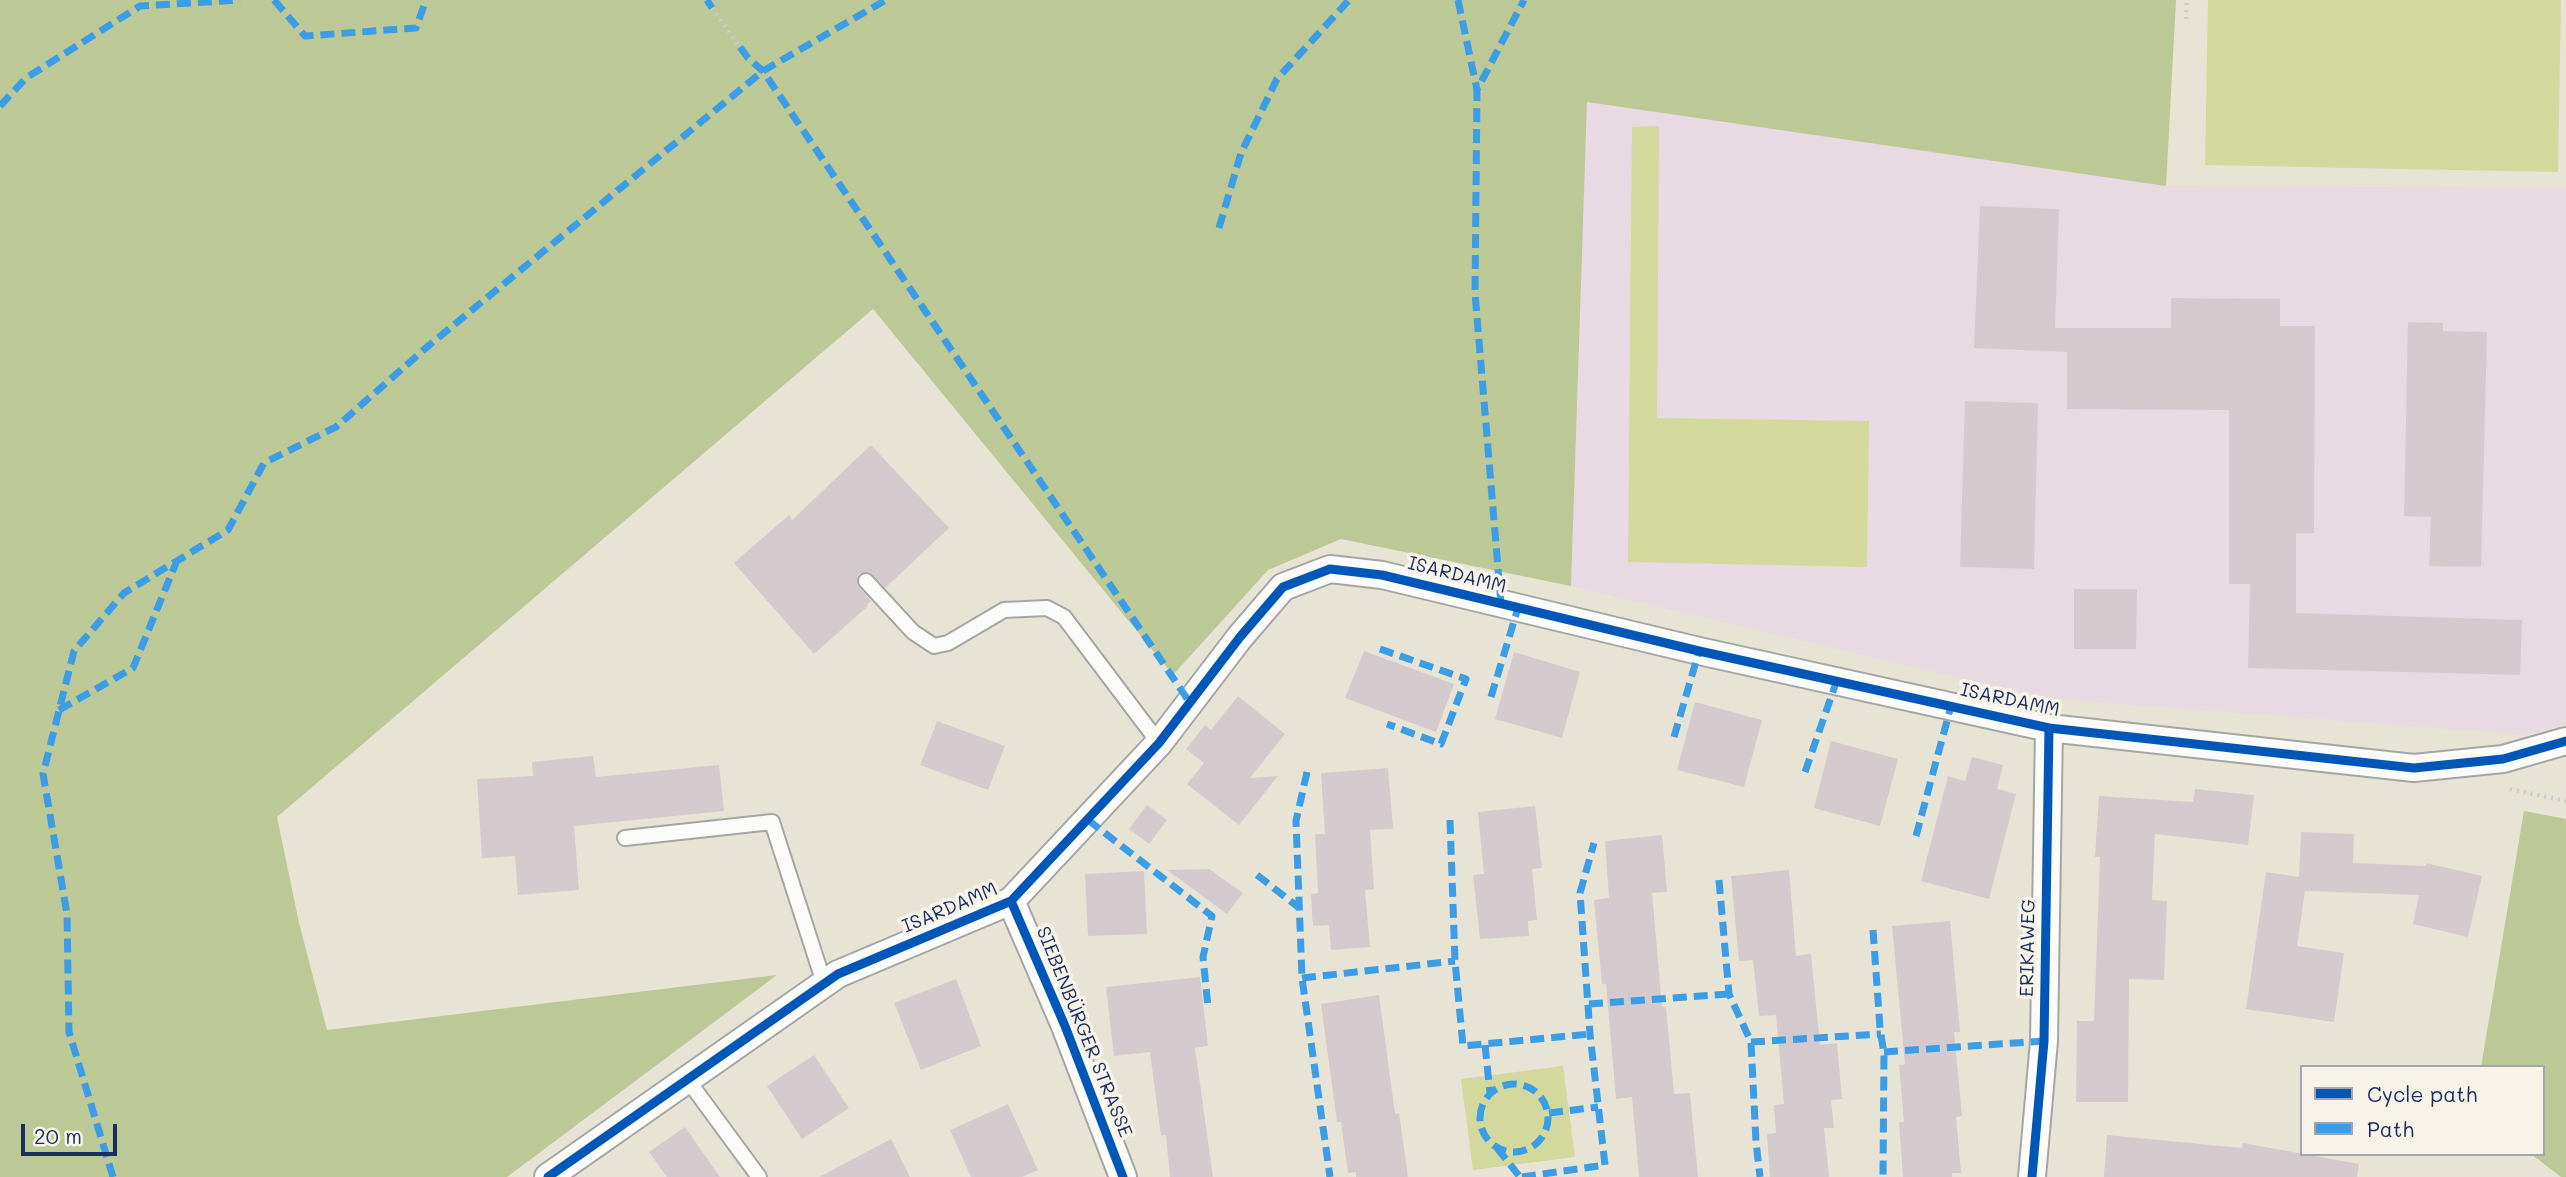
<!DOCTYPE html>
<meta charset="utf-8">
<style>
body{margin:0}
#map{position:relative;width:2566px;height:1177px;overflow:hidden;background:#e7e4d5;font-family:Mali,sans-serif}
canvas{display:block}
.legend{position:absolute;left:2300px;top:1065px;width:245px;height:91px;box-sizing:border-box;background:#f7f3e8;border:2px solid #9fa5b1;margin:0;padding:9px 12px;list-style:none;font-size:21px;color:#1b2f5e}
.legend li{display:flex;align-items:center;gap:14px;height:35px}
.legend b{width:35px;border:2px solid #9fa5b1}
.scale{position:absolute;left:21px;top:1124px;width:96px;height:32px;box-sizing:border-box;border:4px solid #1b2f5e;border-top:0;padding-left:9px;font-size:21px;line-height:24px;white-space:nowrap;color:#1b2f5e;-webkit-text-stroke:5px #f7f3e8;paint-order:stroke}
</style>
<div id="map">
<canvas width="2566" height="1177"></canvas>
<ul class="legend">
<li><b style="height:9px;background:#0057b8"></b>Cycle path</li>
<li><b style="height:9px;background:#3b9de6"></b>Path</li>
</ul>
<div class="scale">20 m</div>
</div>
<script>
const context = document.querySelector('canvas').getContext('2d');
context.lineJoin = 'round';
function fill(path, color) { context.fillStyle = color; context.fill(path, 'evenodd'); }
function stroke(path, color, width, dash) { context.strokeStyle = color; context.lineWidth = width; context.lineCap = dash ? 'butt' : 'round'; context.setLineDash(dash || []); context.stroke(path); }
function write(font, color, halo, rows, align = 'center') {
  context.font = font + ' Mali,sans-serif'; context.lineWidth = 7; context.setLineDash([]); context.textBaseline = 'middle'; context.strokeStyle = halo; context.fillStyle = color; for (const [text, x, y, turn = 0] of rows) {
    context.save(); context.translate(x, y); context.rotate((+turn || 0) * Math.PI / 180); context.textAlign = isNaN(turn) ? turn : align; if (halo) context.strokeText(text, 0, 0); context.fillText(text, 0, 0); context.restore();
  }
}
fill(new Path2D(`
 M1587 102 2166 186 2566 188V724L2528 735 2045 698 1571 586Z`), '#e7dae3');
fill(new Path2D(`
 M2208 0H2561L2558 172 2205 165Z
 M1659 126 1657 418 1869 421 1867 567 1628 562 1632 127Z
 M1563 1066 1575 1157 1473 1170 1461 1079Z`), '#d3d89d');
fill(new Path2D(`
 M0 0H2176L2166 186 1587 102 1571 586 1341 539 1268 570 1173 675 873 309 277 817 299 923 327 1030 777 975 507 1177H0Z
 M2524 811 2566 819V1177H2561L2531 1154H2543V1067H2481Z`), '#bcc896');
fill(new Path2D(`
 M1980 206 2059 209 2055 328H2171V298L2280 299V326H2315L2314 533H2296V613L2522 620 2520 675 2248 668 2250 584H2229V410L2067 409V352L1974 348Z
 M2408 322 2443 323V331L2487 332 2481 567 2429 566 2431 517 2404 516Z
 M1965 401 2038 403 2034 569 1960 567Z
 M871 445 949 528 885 588 869 572 859 574 857 584 871 601 867 605 868 606 814 654 734 563 789 515 792 520Z
 M2074 589H2137L2136 649H2074Z
 M1364 651 1454 684 1436 732 1345 698Z
 M1514 652 1580 672 1562 738 1495 719Z
 M1238 696 1285 734 1250 778 1278 776 1239 825 1187 784 1204 763 1186 749 1205 725 1211 730Z
 M1695 702 1762 720 1744 787 1677 770Z
 M937 721 1005 746 988 790 920 765Z
 M1831 741 1898 759 1880 826 1814 808Z
 M593 756 596 777 719 765 724 811 574 826 579 890 518 895 515 856 482 858 477 779 533 776 532 762Z
 M1972 757 2003 765 1997 789 2016 794 1989 899 1921 881 1948 776 1965 781Z
 M1388 768 1393 829 1370 830 1374 889 1365 890 1370 947 1331 950 1329 925 1313 926 1311 894 1318 893 1315 834H1325L1321 773Z
 M2195 789 2254 795 2248 845 2155 834 2152 900 2167 901 2164 980 2129 979 2128 1102H2076L2077 1021H2094L2100 857H2095L2099 796 2193 802Z
 M1147 805 1167 820 1149 844 1129 829Z
 M1535 806 1542 868 1532 869 1537 920 1528 921 1529 936 1480 939 1473 875 1484 874 1478 812Z
 M2301 832 2354 834 2353 863 2426 866V863L2482 876 2468 937 2413 924 2419 895 2305 891 2297 946 2344 953 2334 1022 2246 1009 2266 872 2299 877Z
 M1662 835 1667 892 1652 893 1662 1007H1666L1674 1094 1690 1093 1698 1177H1639L1632 1097 1616 1099 1606 984H1602L1594 900 1609 898 1605 841Z
 M1209 869 1243 893 1227 914 1167 870Z
 M1789 870 1796 956 1811 954 1820 1045 1837 1043 1842 1099 1831 1100 1834 1128H1824L1829 1177H1770L1767 1134 1776 1133 1774 1105 1784 1104 1776 1015 1759 1016 1753 960 1739 961 1731 876Z
 M1144 871 1147 934 1088 936 1085 874Z
 M1950 921 1960 1032H1954L1962 1116 1956 1117 1961 1173H1952V1177H1903L1899 1122H1904L1899 1065 1905 1064 1892 926Z
 M1200 977 1208 1046 1195 1048 1213 1177H1170L1166 1135 1161 1136 1150 1052 1114 1056 1106 987Z
 M956 979 981 1046 921 1070 894 1003Z
 M1379 995 1395 1114 1399 1113 1408 1177H1356V1172L1348 1173 1341 1122H1337L1321 1004Z
 M814 1055 849 1108 802 1139 767 1086Z
 M1008 1104 1038 1170 1022 1177H971L950 1130Z
 M685 1127 720 1177H667L649 1152Z
 M2107 1135 2242 1148 2243 1143 2359 1164 2357 1177H2104Z
 M891 1139 910 1177H819Z`), '#d4cacd');
const lane = new Path2D(`
 M866 581 913 632 934 646 948 643 1004 610 1047 608 1064 617 1159 743
 M625 838 772 822 824 983
 M687 1079 759 1177`);
const street = new Path2D(`
 M1011 901 1065 1026 1123 1177
 M548 1177 838 974 1011 901 1159 743 1240 637 1283 587 1330 569 1382 575 1699 651 2049 728 2414 768 2503 759 2566 741
 M2032 1177 2044 1041 2049 728`);
stroke(lane, '#a5a6a4', 18);
stroke(street, '#a5a6a4', 30);
stroke(new Path2D(`
 M712 8 740 47
 M2186 19 2187 0
 M2510 789 2566 801`), '#cacbcc', 4.5, [2, 5]);
stroke(lane, '#fbfbf9', 14);
stroke(street, '#fbfbf9', 26);
stroke(new Path2D(`
 M274 0 305 36 416 28 426 0
 M707 0 712 8
 M1458 0 1477 90
 M740 47 748 58 763 71 1190 703
 M0 106 26 78 140 6 240 0
 M1219 228 1241 153 1277 79 1349 0
 M1501 604 1475 293 1477 90 1524 0
 M1380 649 1466 679 1441 744 1387 724
 M1491 697 1518 608
 M59 710 133 668 176 563
 M1674 737 1699 651
 M1307 772 1296 821 1302 978 1330 1177
 M1805 772 1837 680
 M1088 820 1212 916 1203 957 1208 1007
 M1450 820 1455 961 1463 1046 1590 1034
 M1916 836 1951 706
 M1257 875 1298 907
 M1719 880 1729 994 1751 1042 1756 1142 1760 1177
 M1873 930 1880 1028 1884 1054 1883 1177
 M1302 978 1455 961
 M1589 1004 1729 994
 M1751 1042 1881 1034
 M1485 1045 1490 1093
 M1884 1052 2044 1041
 M1480 1118a34 34 0 1 1 68 0a34 34 0 1 1-68 0Z
 M1549 1113 1598 1107
 M1497 1148 1520 1177
 M113 1177 69 1032 67 914 43 774 74 651 124 593 228 530 264 463 336 427 427 347 763 71 886 0
 M1522 1177 1605 1165 1590 1034 1580 893 1594 843`), '#3b9de6', 7, [14, 7]);
stroke(new Path2D(`
 M1011 901 1065 1026 1123 1177
 M548 1177 838 974 1011 901 1159 743 1240 637 1283 587 1330 569 1382 575 1699 651 2049 728 2414 768 2503 759 2566 741
 M2032 1177 2044 1041 2049 728`), '#0057b8', 9);
write('19px', '#1b2f5e', '#f7f3e8', [
 ["ISARDAMM",1457,575,14],
 ["ISARDAMM",2010,700,12],
 ["ISARDAMM",950,908,-23],
 ["ERIKAWEG",2028,948,-89],
 ["SIEBENBÜRGER STRASSE",1084,1032,68]
]);
</script>
